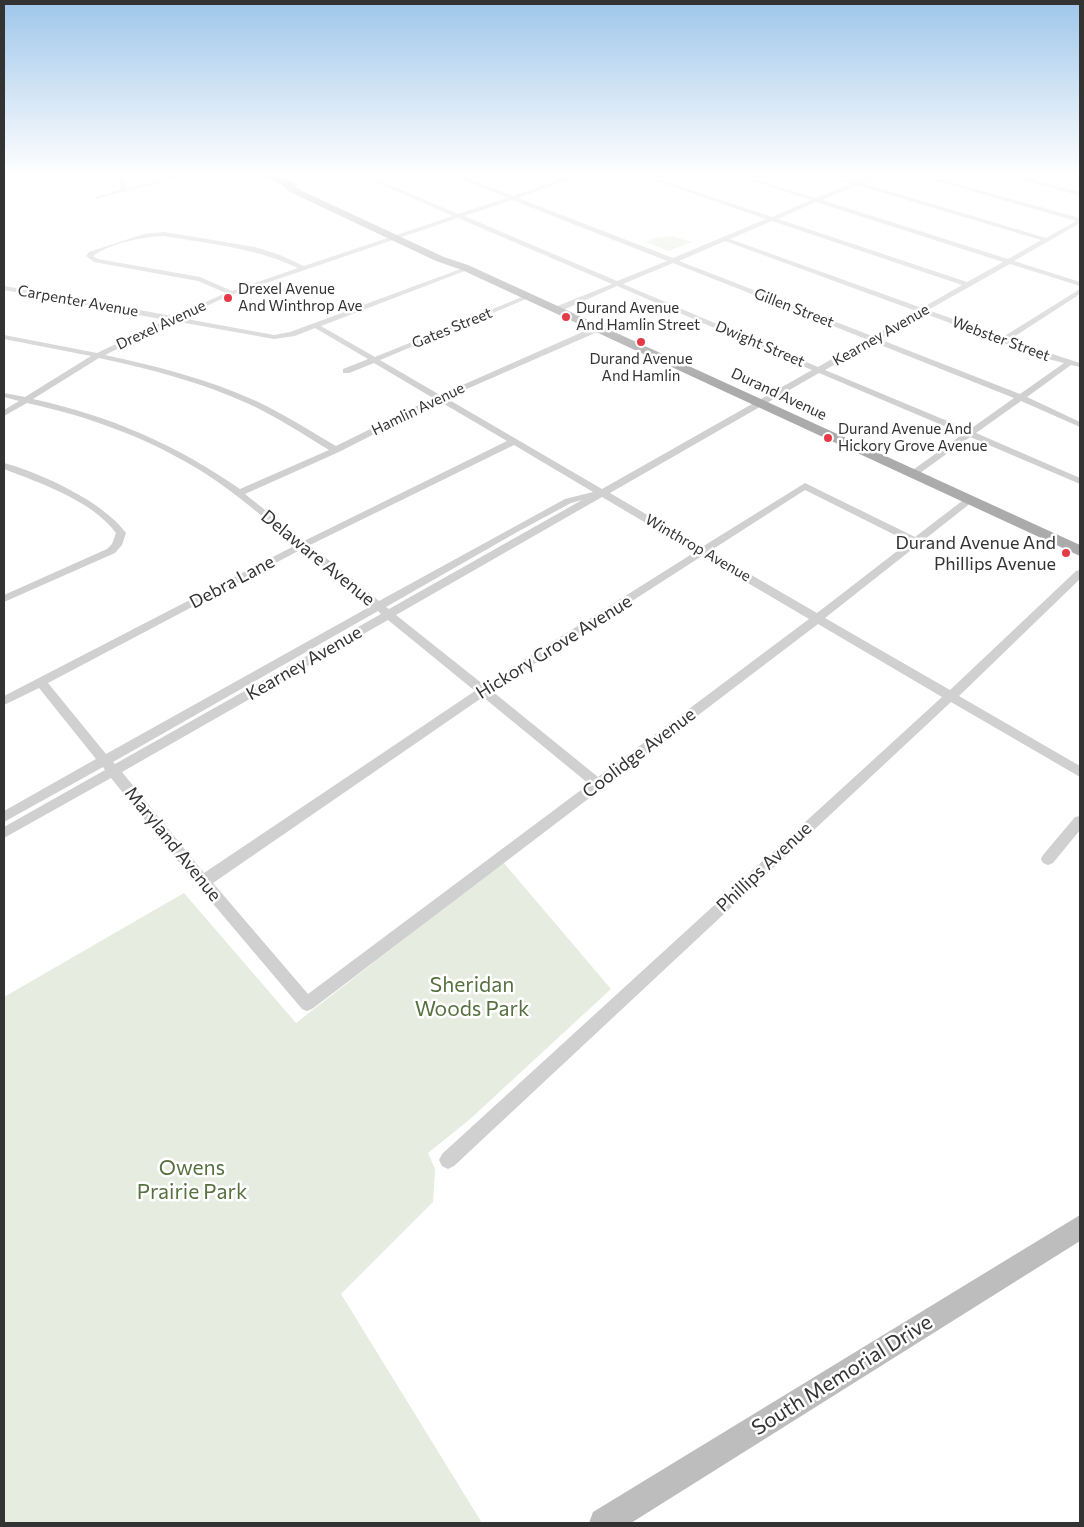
<!DOCTYPE html>
<style>
body{margin:0}
#map{position:relative;width:1084px;height:1527px;overflow:hidden;background:#fff;font-family:Commissioner,sans-serif}
canvas{display:block}
.frame{position:absolute;inset:0;border:5px solid #333;pointer-events:none}
</style>
<div id="map">
<canvas width="1084" height="1527"></canvas>
<div class="frame"></div>
</div>
<script>
const context = document.querySelector('canvas').getContext('2d');
context.lineJoin = 'round';
function fill(path, color) { context.fillStyle = color; context.fill(path, 'evenodd'); }
function stroke(path, color, width, dash) { context.strokeStyle = color; context.lineWidth = width; context.lineCap = dash ? 'butt' : 'round'; context.setLineDash(dash || []); context.stroke(path); }
function write(font, color, halo, rows, align = 'center') {
  context.font = font + ' Commissioner,sans-serif'; context.lineWidth = 5; context.setLineDash([]); context.textBaseline = 'middle'; context.strokeStyle = halo; context.fillStyle = color; for (const [text, x, y, turn = 0] of rows) {
    context.save(); context.translate(x, y); context.rotate((+turn || 0) * Math.PI / 180); context.textAlign = isNaN(turn) ? turn : align; if (halo) context.strokeText(text, 0, 0); context.fillText(text, 0, 0); context.restore();
  }
}
fill(new Path2D(`
 M671 236 692 242 668 251 646 242 655 238Z
 M503 862 611 989 469 1120 428 1153 435 1169 433 1202 341 1294 482 1523H4V997L184 893 296 1023Z`), '#e6ecdf');
fill(new Path2D(`
 M118 173H123L126 189 189 173H197L95 199V197L121 190Z
 M355 173H361L458 214 507 198 448 173H454L513 196 558 180 541 173C549 173 556 178 564 178 572 178 579 173 587 173L518 198 673 258 766 219 634 173H640L772 217 811 200 728 173H734L816 198 851 184 819 173C830 173 847 183 857 181 867 179 873 173 883 173L862 183 1046 238 1076 221 909 173H917L1080 218V223L1014 261 1080 282V286L1010 264 928 310 1003 337 1080 289V294L1009 340 1080 363V367L1071 365 1027 397 1080 422V427L1021 401 976 433 1080 478V484L970 437 916 476H910V472L963 434 819 373 610 493 702 547 805 483 915 537 966 498H972V502L825 618 950 690 1076 571 1080 570V579L959 696 1080 766V777L951 702 454 1166 448 1169 442 1166 439 1160 442 1154 942 697 818 624 312 1009 307 1011 302 1009 198 886 111 778 4 838V827L105 770 103 767 4 822V811L96 759 39 688 4 705V696L296 545C267 520 238 495 206 474 151 439 91 417 27 403L4 416V410L19 401 4 397V393L25 397 91 356 4 339V335L97 353 166 320 4 290V286L173 316 226 293 198 281 94 262 86 256 89 252 144 234 164 232 255 247 280 255 304 266 453 216ZM857 185 1041 240 1008 259 822 200ZM512 200 667 261 617 281 464 216ZM816 202 1003 262 967 282 778 219ZM458 218 612 284 555 307V311H561L617 286 812 370 602 489 446 398 602 330V326H596L440 395 380 360 531 297V295H527L375 357 321 326 470 269V267H466L290 332 274 335 181 318 228 296ZM772 221 962 285 922 308 730 239ZM164 236C210 244 256 248 298 268L232 291 200 277 98 259 93 256C110 243 143 237 164 236ZM725 241 916 311 872 336 679 261ZM673 263 866 339 818 367 623 284ZM923 313 1044 358 1064 363 1020 394 879 339ZM174 321 274 339 295 336 315 328 368 359 343 369V373H349L374 363 433 398 336 446C310 431 284 414 256 401 208 379 156 366 105 355ZM873 342 1014 398 969 430 825 370ZM99 358C150 369 201 382 249 404 277 417 303 434 329 450L240 489C175 444 110 416 33 399ZM439 401 507 441 304 541 245 494 339 452ZM514 445 593 492 565 499 379 601 310 545ZM805 490 909 542 817 613 710 551ZM602 497 695 552 484 685 396 615ZM582 500 389 609 386 607 519 531 571 503ZM302 549 371 606 106 754 48 683ZM702 556 809 619 598 777 492 691ZM378 611 381 614 115 764 113 762ZM388 620 475 691 204 873 122 772ZM483 697 589 784 308 994 213 883Z
 M999 173H1007L1080 192V196Z
 M4 463C41 473 104 502 126 533L122 545 115 553 4 602V595L107 549 112 544 116 533C93 501 40 483 4 469Z
 M1080 816V830L1053 863 1048 865 1043 863 1041 859 1043 855 1075 817Z`), '#d0d0d0');
fill(new Path2D(`
 M276 173H289L270 178 266 176Z
 M1080 1215V1241L631 1523H589L593 1512Z`), '#bdbdbd');
fill(new Path2D(`
 M259 173H270L297 184 296 188 444 257 468 265 1080 545V556L462 270 436 261 290 192 279 183Z`), '#ababab');
const sky = context.createLinearGradient(0, 0, 0, 386);
sky.addColorStop(0, '#9ec6ea');
sky.addColorStop(0.45, '#fff');
sky.addColorStop(1, '#ffffff00');
context.fillStyle = sky;
context.fillRect(0, 0, 1084, 386);
for (const [x, y, r, color] of [
 [228,298,5,"#e63946"],
 [566,317,5,"#e63946"],
 [641,342,5,"#e63946"],
 [828,438,5,"#e63946"],
 [1066,553,5,"#e63946"]
]) { const dot = new Path2D(); dot.arc(x, y, r, 0, 2 * Math.PI); context.fillStyle = color; context.fill(dot); stroke(dot, '#fff', 2); }
write('15px', '#333', '#fff', [
 ["Drexel Avenue",238,289],
 ["And Winthrop Ave",238,306],
 ["Durand Avenue",576,308],
 ["And Hamlin Street",576,325],
 ["Durand Avenue",641,359,"center"],
 ["And Hamlin",641,376,"center"],
 ["Durand Avenue And",838,429],
 ["Hickory Grove Avenue",838,446]
], 'left');
write('15px', '#333', '#fff', [
 ["Carpenter Avenue",78,301,10],
 ["Gillen Street",794,308,21],
 ["Drexel Avenue",161,325,-25],
 ["Gates Street",452,328,-22],
 ["Kearney Avenue",881,335,-30],
 ["Webster Street",1001,339,20],
 ["Dwight Street",760,344,23],
 ["Durand Avenue",779,394,25],
 ["Hamlin Avenue",418,409,-26],
 ["Winthrop Avenue",698,548,30]
]);
write('18px', '#333', '#fff', [
 ["Durand Avenue And",1056,543],
 ["Phillips Avenue",1056,564]
], 'right');
write('18px', '#333', '#fff', [
 ["Delaware Avenue",318,558,39],
 ["Debra Lane",232,582,-28],
 ["Hickory Grove Avenue",554,647,-32],
 ["Kearney Avenue",304,663,-30],
 ["Coolidge Avenue",639,753,-37],
 ["Maryland Avenue",173,844,51],
 ["Phillips Avenue",764,867,-43]
]);
write('21px', '#56703f', '#fff', [
 ["Sheridan",472,985],
 ["Woods Park",472,1009],
 ["Owens",192,1168],
 ["Prairie Park",192,1192]
]);
write('21px', '#333', '#fff', [
 ["South Memorial Drive",842,1375,-32]
]);
</script>
